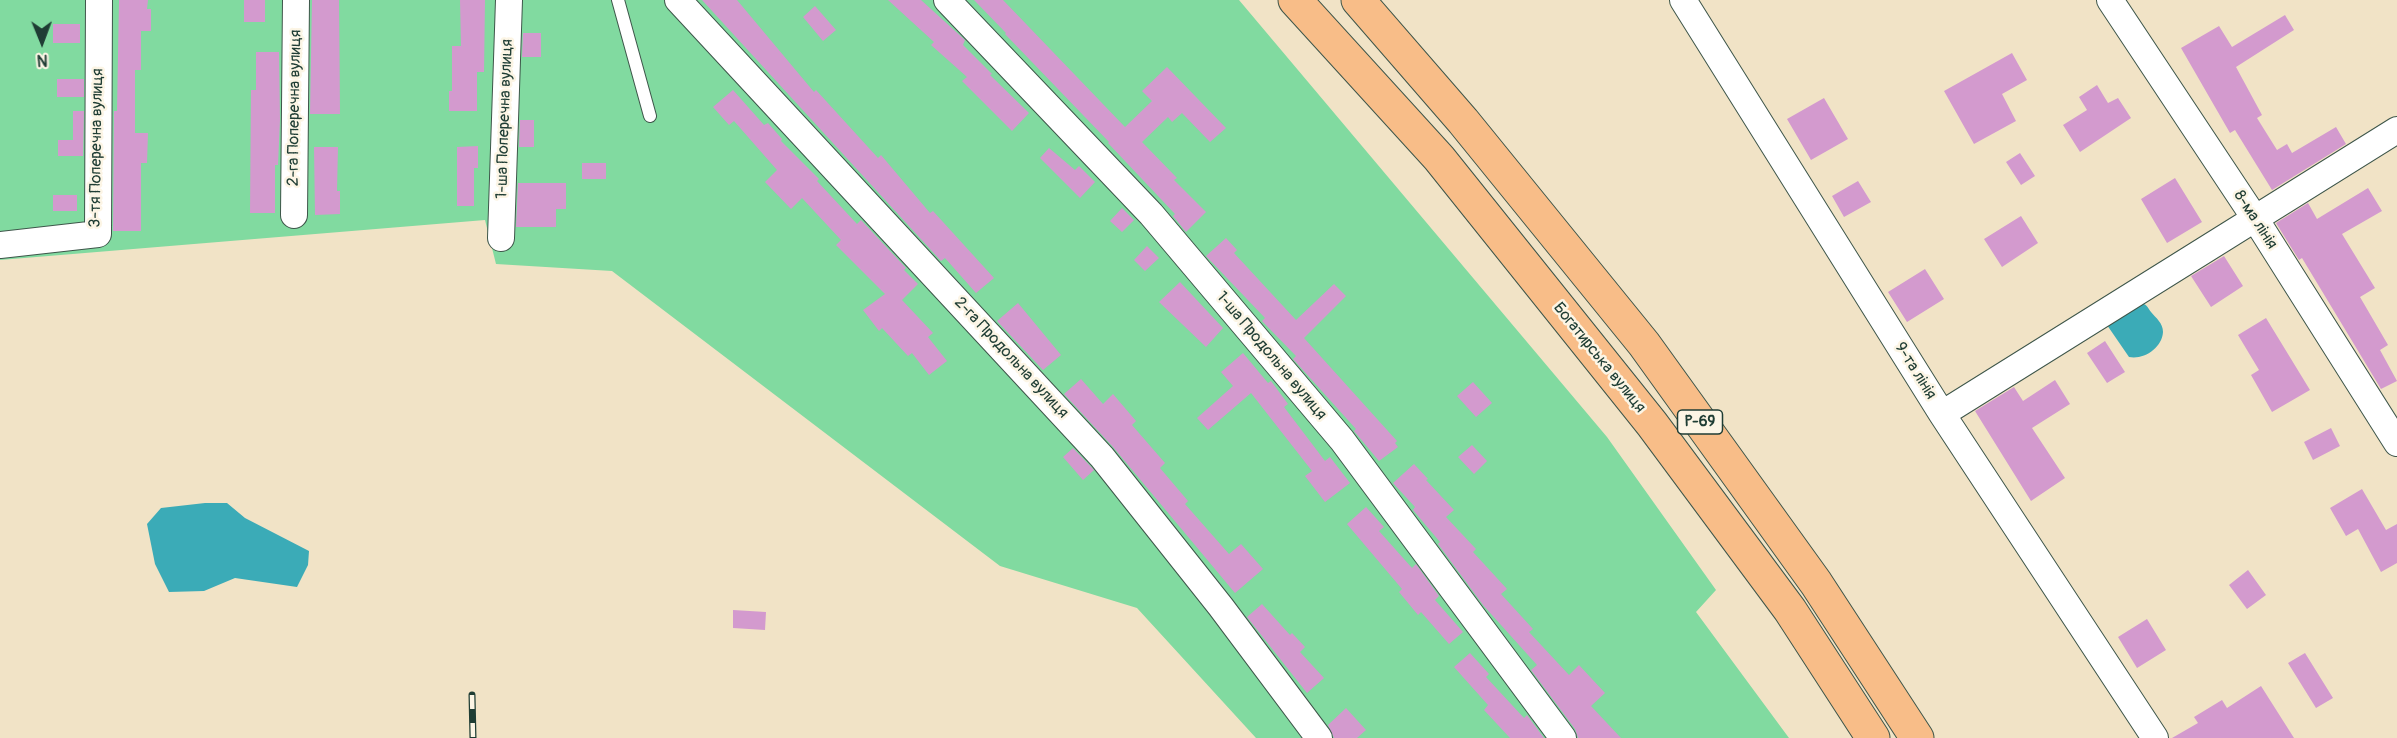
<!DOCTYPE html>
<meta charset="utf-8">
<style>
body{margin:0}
#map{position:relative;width:2397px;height:738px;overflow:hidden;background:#f1e3c6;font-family:Pangolin,sans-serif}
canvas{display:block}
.north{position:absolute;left:12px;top:12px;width:60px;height:60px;-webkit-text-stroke:4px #fcf5e5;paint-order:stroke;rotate:179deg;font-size:16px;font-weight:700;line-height:24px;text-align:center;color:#1f3d34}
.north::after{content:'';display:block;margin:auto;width:21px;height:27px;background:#1f3d34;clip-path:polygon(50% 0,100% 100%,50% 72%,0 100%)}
</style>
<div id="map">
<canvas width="2397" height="738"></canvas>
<div class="north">N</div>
</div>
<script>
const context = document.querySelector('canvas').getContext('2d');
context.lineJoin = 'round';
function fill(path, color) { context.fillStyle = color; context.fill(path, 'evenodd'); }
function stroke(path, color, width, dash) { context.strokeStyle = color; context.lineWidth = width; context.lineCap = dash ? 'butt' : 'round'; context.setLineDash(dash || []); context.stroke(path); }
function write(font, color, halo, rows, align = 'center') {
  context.font = font + ' Pangolin,sans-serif'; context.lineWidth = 5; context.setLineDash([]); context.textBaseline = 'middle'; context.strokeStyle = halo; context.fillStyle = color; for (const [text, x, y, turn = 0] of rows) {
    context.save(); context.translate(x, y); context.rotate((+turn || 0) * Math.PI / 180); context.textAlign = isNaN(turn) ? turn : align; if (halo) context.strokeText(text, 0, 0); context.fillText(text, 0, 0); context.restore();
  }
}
fill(new Path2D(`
 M0 0H1239L1607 437 1716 590 1696 612 1789 738H1256L1137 608 1000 566 612 271 496 264 485 220 0 260Z`), '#81daa0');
fill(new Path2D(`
 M2141 303C2148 305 2147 307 2151 312 2156 318 2163 323 2163 332 2162 348 2144 360 2129 357L2107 325Z
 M205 503H227L245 518 309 551 308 565 297 587 235 578 204 591 169 592 155 564 147 524 161 508Z`), '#3babb7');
fill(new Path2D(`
 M119 0H148L147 9H151V31H141V70H135V133H148L147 163H141V231H113L114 111H117Z
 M244 0H265V22H244Z
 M312 0H339L340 114H310Z
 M460 0H485L484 72H477V111H449V91H452V46H461Z
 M702 0H737L814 92 816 90 878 158 881 155 930 213 933 211 994 278 976 293 945 258 941 261Z
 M888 0H921L965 40 963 45 992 74 990 75 1029 113 1012 131 962 81 967 77 931 45 934 42Z
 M974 0H1003L1125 127 1152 101 1142 91 1167 67 1226 128 1210 142 1182 113 1172 122 1168 117 1142 142 1177 178 1174 180 1206 212 1186 232 1173 216 1175 214 1108 143 1109 142 1005 34 1006 33Z
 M815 6 836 30 823 41 803 17Z
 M2285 15 2294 30 2236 67 2262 115 2257 118 2277 150 2287 144 2292 153 2336 127 2346 144 2272 190 2235 130 2230 133 2181 48 2219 26 2232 47Z
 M53 24H80V43H53Z
 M523 33H541V57H522Z
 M256 52H279L280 120 278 165H275V213H250L251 90H256Z
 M2012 53 2027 80 2002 94 2016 121 1974 144 1944 91Z
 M57 79H84V97H57Z
 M2097 85 2108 103 2118 98 2131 118 2080 152 2063 125 2087 110 2079 97Z
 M733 90 764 125 768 123 782 139 781 141 819 179 817 181 857 224 861 220 906 268 904 270 918 284 902 300 933 333 928 337 947 361 929 375 912 353 908 356 882 328 879 331 863 310 885 294 836 245 841 240 802 198 791 209 765 182 777 170 734 121 729 125 713 107Z
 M1824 98 1848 139 1811 160 1787 119Z
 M73 111H84L83 156H58V140H73Z
 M520 120H534V147H519Z
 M478 146V168H474V206H457V147Z
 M314 147H338L337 191H340V214L315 215Z
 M1049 148 1075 170 1079 166 1095 182 1080 198 1040 158Z
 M2020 153 2035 176 2021 185 2006 162Z
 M582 163H606V179H582Z
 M2175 178 2202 222 2167 243 2141 199Z
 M1858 181 1871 202 1844 217 1832 196Z
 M518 183H566V209H556V227H516Z
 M2368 188 2382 211 2342 234 2375 288 2360 297 2388 345 2380 350 2397 381 2381 389 2302 258 2299 260 2276 223 2308 203 2317 219Z
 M53 195H77V211H53Z
 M1122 208 1134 220 1122 232 1110 221Z
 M2021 216 2038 243 2002 267 1984 239Z
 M1226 238 1237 250 1234 253 1296 320 1334 284 1346 296 1304 338 1397 441 1395 443 1398 447 1379 461 1354 431 1356 429 1293 359 1296 356 1262 321 1265 318 1206 256Z
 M1147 246 1159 258 1145 271 1134 260Z
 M2224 256 2243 286 2211 307 2191 276Z
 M1925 269 1944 299 1907 322 1888 292Z
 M1180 282 1223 328 1206 347 1159 302Z
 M1018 303 1061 355 1043 370 997 321Z
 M2266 318 2310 390 2272 412 2251 375 2259 370 2238 335Z
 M2105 341 2125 372 2107 383 2087 353Z
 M1243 353 1268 383 1271 381 1288 404 1284 407 1325 461 1330 457 1350 483 1325 502 1305 476 1312 471 1251 393 1208 430 1197 418 1233 386 1221 372Z
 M1081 379 1103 404 1113 394 1136 421 1132 425 1165 463 1160 468 1188 501 1185 504 1229 554 1241 544 1263 569 1235 593 1113 447 1064 394Z
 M2055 380 2070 404 2032 428 2065 478 2031 501 1975 411 2014 387 2023 401Z
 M1473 382 1492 403 1476 417 1457 396Z
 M2331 428 2340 446 2313 460 2304 442Z
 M1472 445 1487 461 1474 474 1458 457Z
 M1073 448 1094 470 1083 480 1063 457Z
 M1414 464 1428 479 1426 480 1454 510 1446 517 1476 549 1473 552 1507 589 1501 594 1533 629 1529 632 1569 675 1579 665 1605 693 1591 706 1621 738H1578L1575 729 1531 670 1537 665 1483 605 1438 544 1440 542 1413 510 1415 507 1393 483Z
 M2362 489 2386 530 2397 524V563L2381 572 2358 529 2346 536 2330 508Z
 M1366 507 1384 527 1379 531 1412 568 1416 564 1439 596 1435 600 1463 632 1449 644 1421 612 1418 615 1399 592 1402 589 1347 524Z
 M2248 570 2266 595 2247 609 2229 585Z
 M1262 604 1290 635 1292 633 1305 647 1300 652 1324 678 1307 693 1247 617Z
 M733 610 766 612 765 630 733 628Z
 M2147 619 2166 650 2137 668 2118 637Z
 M1470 653 1489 674 1486 677 1524 718 1527 715 1544 738H1510L1484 710 1488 705 1454 667Z
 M2305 653 2333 698 2316 708 2288 663Z
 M2261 686 2294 738H2172L2198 723 2194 717 2222 700 2227 708Z
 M1346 708 1366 730 1357 738H1334L1328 725Z`), '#d39ace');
const lane = new Path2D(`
 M618 0 650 116`);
const street = new Path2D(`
 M678 0 1102 457 1221 607 1319 738
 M947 0 1151 214 1342 440 1563 738
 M1683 0 1942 414 2155 738
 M2110 0 2256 220 2397 443
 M294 215 296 0
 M501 238 509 0
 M0 245 98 234 99 0
 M1942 414 2397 130`);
const primary = new Path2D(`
 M1295 0 1439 158 1652 424 1790 610 1873 738
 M1358 0 1463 121 1644 344 1816 583 1917 738`);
stroke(lane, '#3e564a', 14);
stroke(street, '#3e564a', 28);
stroke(primary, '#3e564a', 35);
stroke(lane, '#fff', 12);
stroke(street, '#fff', 26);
stroke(primary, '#f8bd88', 33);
const rail = new Path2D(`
 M472 695 473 738`);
stroke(rail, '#1f3d34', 7);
stroke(rail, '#fcf5e5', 4.5, [14]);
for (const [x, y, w] of [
 [1700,422,45]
]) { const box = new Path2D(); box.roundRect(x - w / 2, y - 12, w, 24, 4.5); context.fillStyle = '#fcf5e5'; context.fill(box); stroke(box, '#1f3d34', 1.5); }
write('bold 15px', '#1f3d34', null, [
 ["Р-69",1700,422]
]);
write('16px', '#1f3d34', '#fcf5e5', [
 ["2-га Поперечна вулиця",295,108,-89],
 ["1-ша Поперечна вулиця",505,119,-88],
 ["3-тя Поперечна вулиця",97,148,-89],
 ["8-ма лінія",2255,220,57],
 ["1-ша Продольна вулиця",1271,356,50],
 ["2-га Продольна вулиця",1011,358,47],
 ["Богатирська вулиця",1599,358,51],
 ["9-та лінія",1915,371,58]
]);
</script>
